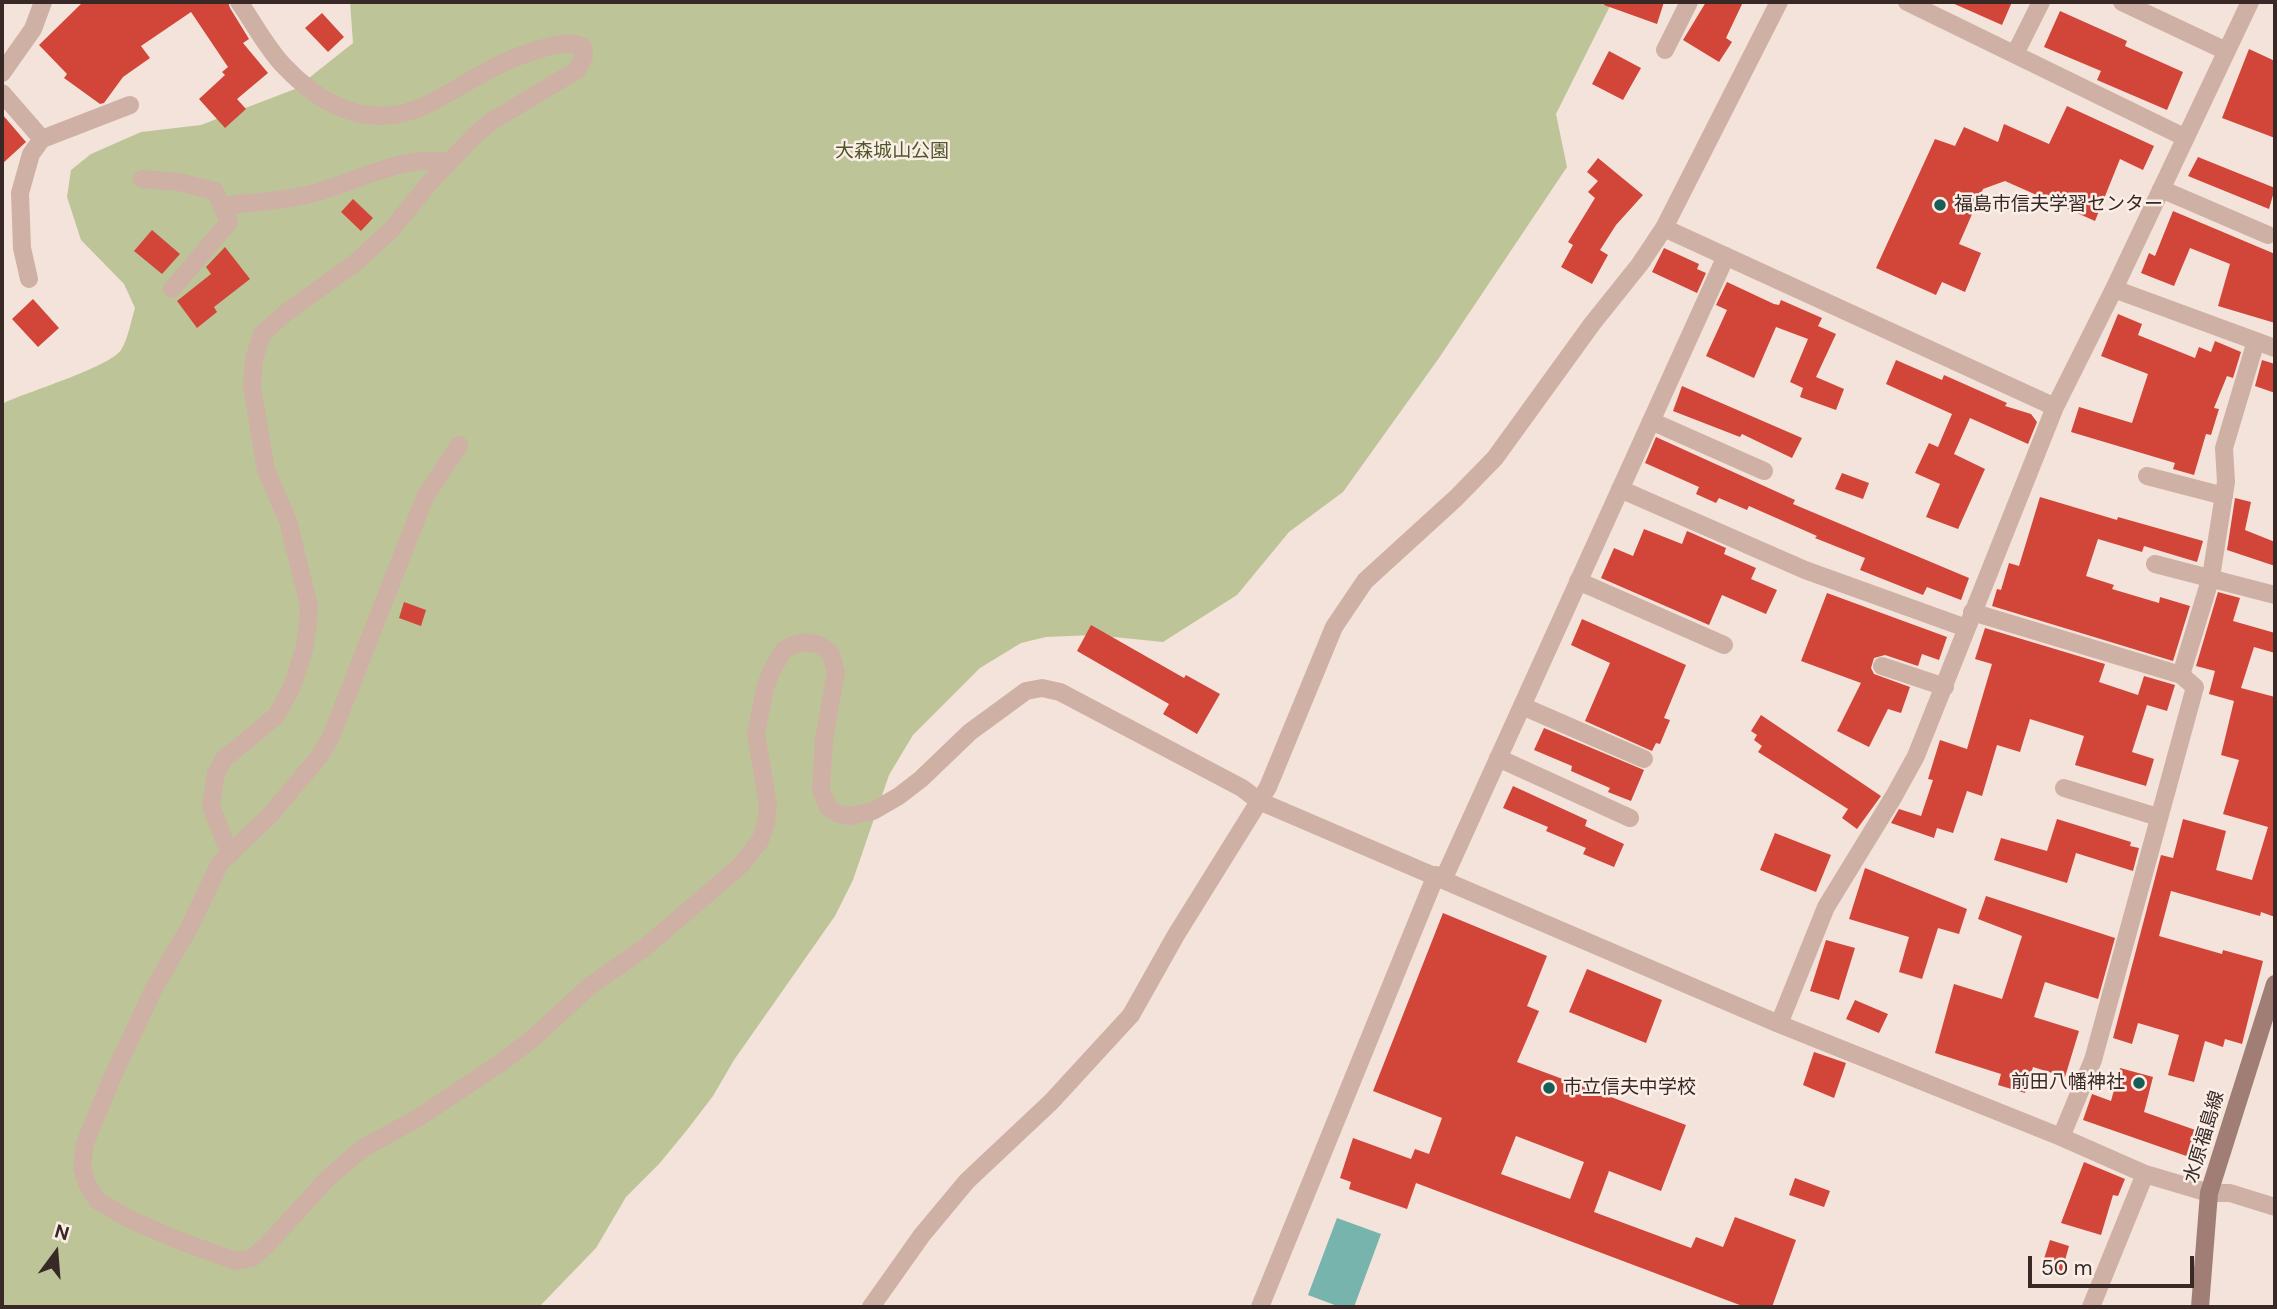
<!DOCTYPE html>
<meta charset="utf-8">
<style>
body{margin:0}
#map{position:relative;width:2277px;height:1309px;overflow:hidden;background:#f4e3da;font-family:"DM Sans",sans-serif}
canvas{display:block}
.frame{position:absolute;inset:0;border:4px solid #382927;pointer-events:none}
.north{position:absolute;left:21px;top:1218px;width:70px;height:70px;-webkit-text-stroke:5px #fbeee7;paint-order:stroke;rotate:16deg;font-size:19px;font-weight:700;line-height:28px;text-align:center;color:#382927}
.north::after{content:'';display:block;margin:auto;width:24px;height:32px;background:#382927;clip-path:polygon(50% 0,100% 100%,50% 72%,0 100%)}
.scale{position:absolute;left:2028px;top:1256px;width:166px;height:32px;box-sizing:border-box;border:4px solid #382927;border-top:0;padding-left:9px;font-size:21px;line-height:24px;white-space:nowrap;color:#382927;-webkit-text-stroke:5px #fbeee7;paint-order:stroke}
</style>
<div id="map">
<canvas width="2277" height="1309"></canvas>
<div class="frame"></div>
<div class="north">N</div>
<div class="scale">50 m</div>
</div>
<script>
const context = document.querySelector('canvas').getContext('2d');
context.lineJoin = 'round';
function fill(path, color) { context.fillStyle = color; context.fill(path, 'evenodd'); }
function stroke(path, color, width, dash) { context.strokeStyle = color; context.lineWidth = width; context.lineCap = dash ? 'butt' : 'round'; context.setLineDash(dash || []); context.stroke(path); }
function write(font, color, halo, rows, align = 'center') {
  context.font = font + ' "DM Sans","Noto Sans JP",sans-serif'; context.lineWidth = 5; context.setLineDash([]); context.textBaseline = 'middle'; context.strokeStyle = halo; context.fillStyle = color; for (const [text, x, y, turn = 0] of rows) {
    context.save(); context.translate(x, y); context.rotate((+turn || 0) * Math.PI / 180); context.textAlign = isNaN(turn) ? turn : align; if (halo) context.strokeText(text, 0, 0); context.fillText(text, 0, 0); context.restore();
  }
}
fill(new Path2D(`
 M350 2H1612L1556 114 1567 167 1439 358 1343 492 1289 532 1237 595 1163 642 1094 635 1046 637 1021 643 980 668 913 735 889 775 853 880 835 916 734 1060 713 1096 687 1130 659 1164 626 1197 596 1248 539 1307H2V404C26 392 108 368 121 350 128 339 131 321 135 308L124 284 81 240 67 197 71 170 91 154 141 132 201 125 295 89 353 43Z`), '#bdc598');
fill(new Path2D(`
 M1337 1218 1381 1234 1354 1307H1340L1308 1295Z`), '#76b4ad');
fill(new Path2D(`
 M83 2H228L230 8 249 39 243 43 268 73 237 99 246 109 225 128 199 99 225 75 222 72 228 67 191 12 141 46 150 58 123 77 104 103 100 104 64 78 67 74 39 45Z
 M1605 2H1664L1657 24 1604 5Z
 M1706 2H1743L1726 38 1732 42 1719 62 1683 40Z
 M1950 2H2012L2002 25Z
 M2060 11 2127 41 2125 46 2183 72 2167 110 2097 80 2101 71 2044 47Z
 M322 13 344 37 328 52 305 28Z
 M2249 49 2275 61V138L2222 118Z
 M1609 51 1641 68 1623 100 1592 84Z
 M2067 106 2154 146 2143 170 2120 159 2095 221 2005 181 1983 189 1959 244 1981 253 1965 292 1942 282 1936 295 1876 268 1935 139 1955 146 1964 127 1998 142 2004 124 2049 144Z
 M2 114 26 142 2 164Z
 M2198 157 2275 188 2269 209 2188 176Z
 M1598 158 1643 195 1616 225 1600 250 1608 255 1592 284 1561 267 1573 245 1568 242 1595 198 1588 192 1598 181 1587 172Z
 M353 199 373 218 361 231 341 212Z
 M2173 211 2275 254V323L2218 306 2230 264 2190 248 2174 286 2141 273 2149 253 2155 256Z
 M152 230 180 254 162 274 134 251Z
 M225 247 250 279 214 307 217 312 197 328 177 301 211 274 206 267Z
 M1664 248 1699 264 1697 269 1706 273 1697 293 1652 272Z
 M1727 282 1774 304 1779 305 1781 300 1822 318 1818 326 1836 334 1816 377 1844 389 1836 410 1800 397 1803 388 1790 382 1808 339 1776 327 1754 378 1706 356 1727 310 1716 305Z
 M33 299 59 328 38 347 12 319Z
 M2118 314 2142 324 2138 335 2195 358 2199 347 2211 352 2215 341 2241 352 2233 378 2227 376 2214 408 2219 409 2211 435 2206 434 2194 475 2173 469 2175 463 2071 432 2079 407 2132 423 2148 374 2101 356Z
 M1896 360 1942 380 1944 375 2007 403 2005 406 2031 414 2037 422 2028 444 1970 418 1954 454 1985 469 1958 529 1926 517 1940 484 1915 473 1929 443 1938 447 1952 414 1886 384Z
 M2262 360 2275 364V393L2255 386Z
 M1682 386 1802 438 1792 458 1742 434 1740 437 1673 411Z
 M1656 437 1795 500 1793 504 1969 578 1961 600 1927 587 1923 595 1860 570 1865 558 1815 538 1817 536 1749 506 1747 510 1719 498 1716 503 1696 494 1699 487 1645 463Z
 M1842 473 1869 483 1863 499 1835 489Z
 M2040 497 2117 520 2118 517 2203 541 2197 562 2144 546 2142 552 2098 539 2086 576 2114 585 2112 589 2159 603 2160 597 2190 606 2173 661 1992 606 1997 589 2001 590 2009 563 2019 566Z
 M2235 498 2251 502 2245 530 2275 542V566L2227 550Z
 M1644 529 1682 544 1687 531 1726 548 1724 554 1756 568 1751 579 1777 590 1766 614 1722 595 1709 625 1601 578 1614 548 1633 556Z
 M2218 592 2240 598 2233 621 2275 633V653L2254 647 2241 688 2275 697V917L2261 912 2260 916 2171 891 2159 936 2222 954 2223 950 2263 961 2242 1044 2225 1039 2223 1047 2205 1041 2194 1082 2168 1075 2179 1035 2138 1023 2132 1044 2113 1038 2161 855 2173 858 2183 819 2226 831 2216 870 2252 880 2268 827 2223 814 2239 760 2221 755 2234 701 2209 694 2215 671 2196 666Z
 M1827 593 1947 637 1939 660 1922 654 1918 666 1885 655 1874 658 1871 668 1874 674 1910 687 1901 713 1888 709 1869 747 1837 731 1861 683 1801 661Z
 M404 602 426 610 421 626 399 618Z
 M1582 619 1686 665 1664 718 1670 720 1660 744 1656 743 1652 751 1585 721 1610 663 1571 645Z
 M1091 625 1184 678 1186 675 1220 694 1197 734 1163 714 1169 704 1077 651Z
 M1985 628 2105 664 2099 682 2138 695 2144 676 2175 685 2167 711 2147 705 2132 752 2154 759 2146 786 2075 765 2084 736 2030 719 2020 752 1997 745 1982 796 1967 791 1953 833 1937 828 1934 838 1891 823 1899 809 1921 816 1933 780 1928 779 1940 740 1967 749 1992 664 1975 659Z
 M1761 715 1881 796 1857 829 1842 818 1848 809 1758 752 1762 746 1754 740 1757 735 1751 731Z
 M1544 728 1644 770 1631 801 1608 792 1610 788 1571 771 1572 766 1534 750Z
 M1513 786 1587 820 1585 826 1624 844 1614 867 1583 854 1586 848 1546 831 1548 827 1503 808Z
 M2057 819 2131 842 2130 846 2139 848 2133 871 2076 853 2067 883 1994 860 2001 838 2047 851Z
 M1775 833 1831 855 1816 892 1760 870Z
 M1865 868 1967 909 1959 934 1938 928 1922 979 1899 972 1909 937 1849 919Z
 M1986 896 2115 938 2098 999 2045 982 2034 1017 2079 1031 2065 1077 2033 1067 2025 1093 1998 1085 2001 1074 1935 1053 1954 984 2002 999 2022 936 1978 919Z
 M1443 913 1547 956 1527 1006 1539 1011 1517 1062 1686 1125 1661 1191 1609 1171 1594 1212 1691 1248 1696 1237 1723 1247 1735 1217 1796 1240 1772 1307H1745L1416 1183 1407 1209 1349 1189 1351 1182 1340 1178 1353 1138 1411 1159 1415 1149 1429 1154 1442 1118 1373 1091ZM1516 1136 1584 1162 1570 1199 1501 1174Z
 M1826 940 1855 948 1839 1000 1810 991Z
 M1587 969 1662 1000 1646 1043 1569 1012Z
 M1855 1000 1888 1014 1879 1033 1846 1019Z
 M1814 1052 1846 1063 1834 1098 1803 1085Z
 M2120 1068 2153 1077 2144 1112 2204 1133 2195 1159 2083 1120 2092 1094 2111 1101Z
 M2084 1162 2125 1179 2118 1196 2113 1195 2101 1235 2061 1223Z
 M1795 1178 1830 1191 1824 1207 1789 1195Z
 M2050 1240 2069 1246 2062 1271 2042 1265Z`), '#d24539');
stroke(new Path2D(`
 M1907 2 2184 137
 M2122 2 2226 51
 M1665 50 1689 2
 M2015 54 2041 2
 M2 73 33 29 43 2
 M2 93 42 139
 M142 179 179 182 215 191 229 222 172 289
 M2161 189 2268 235
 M222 206C253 202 288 201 318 192 358 180 407 154 449 162
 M1664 228 2055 407
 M29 279 22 248 20 193 31 154 42 139 130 105
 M2114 289 2275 348
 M1651 421 1764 471
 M459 445 425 497 330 739 319 757 270 815 220 863 188 930 154 988 112 1078 85 1143 82 1167 87 1184 97 1200 129 1219 180 1241 236 1261 252 1258 268 1244 327 1179 363 1148 418 1118 502 1062 532 1039 591 985 643 949 740 866 760 841 766 823 768 805 756 734 765 688 772 670 783 651 793 645 805 642 820 645 831 654 836 672 824 739 821 790 828 807 838 814 850 816 873 811 899 796 921 779 970 732 1026 691 1042 688 1060 692 1242 788 1259 801 1779 1024 2061 1137 2145 1174 2209 1193H2230L2275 1207
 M2147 476 2224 496
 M1620 489 1805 570 1966 628
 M2155 564 2275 595
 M1578 581 1724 645
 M1972 612 2181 675 2195 687 2093 1060 2061 1137
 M1882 666 1945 687
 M2181 675 2211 577 2226 482 2224 448 2256 341
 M1522 706 1644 759
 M1498 758 1630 818
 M2064 788 2158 817
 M230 855 211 806 216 773 224 759 276 716 292 687 304 650 308 624 309 606 288 521 266 470 252 386 254 359 262 334 287 312 355 263 392 229 431 181 474 136 492 121 577 70 584 56 583 47C566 39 548 47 531 52 495 63 465 85 432 102 376 132 326 110 285 67 267 49 254 23 239 2
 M1444 878 1726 256
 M1779 1024 1826 907 1894 796 1916 756 2055 407 2114 289 2250 2
 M871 1307 922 1235 967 1181 1051 1102 1131 1015 1176 935 1268 787 1334 627 1365 581 1456 498 1495 458 1592 324 1640 264 1664 228 1779 2
 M1260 1307 1436 875
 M2091 1307 2145 1174`), '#ceb0a4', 18);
stroke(new Path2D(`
 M2200 1307 2209 1193 2275 984`), '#a17e75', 18);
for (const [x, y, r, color] of [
 [1940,205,7,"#185e57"],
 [2139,1083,7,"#185e57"],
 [1549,1088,7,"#185e57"]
]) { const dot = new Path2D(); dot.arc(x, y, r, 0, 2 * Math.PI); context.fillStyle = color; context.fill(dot); stroke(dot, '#fbeee7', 2.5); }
write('19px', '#4f5928', '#fbeee7', [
 ["大森城山公園",892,152]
]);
write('19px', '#382927', '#fbeee7', [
 ["福島市信夫学習センター",1954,205],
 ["前田八幡神社",2125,1083,"right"],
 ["市立信夫中学校",1563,1088]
], 'left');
write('19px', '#382927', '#fbeee7', [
 ["水原福島線",2205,1137,-73]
]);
</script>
